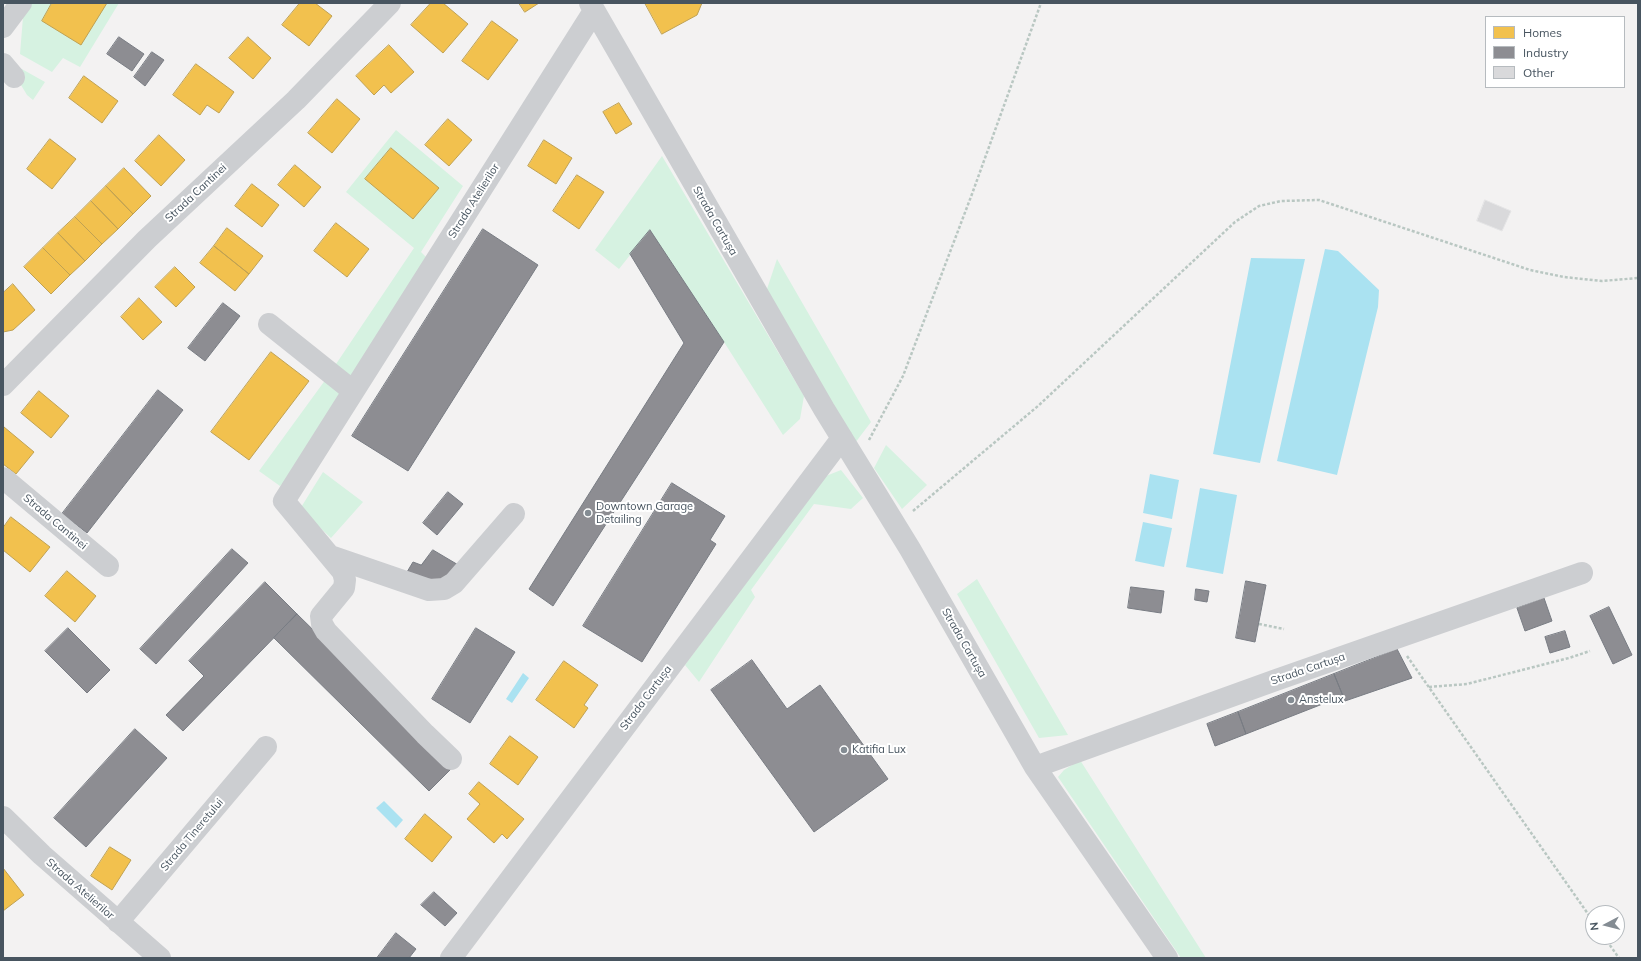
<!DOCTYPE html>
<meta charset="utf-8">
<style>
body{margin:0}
#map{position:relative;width:1641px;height:961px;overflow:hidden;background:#f3f2f2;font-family:Mulish,sans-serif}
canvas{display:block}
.frame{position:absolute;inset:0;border:4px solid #485560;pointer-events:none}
.legend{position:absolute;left:1485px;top:16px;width:140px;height:72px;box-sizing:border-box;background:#fff;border:1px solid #b6bbbf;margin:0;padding:5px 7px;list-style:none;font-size:12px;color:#485560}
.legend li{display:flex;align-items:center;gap:8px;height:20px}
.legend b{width:20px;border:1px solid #b6bbbf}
.north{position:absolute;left:1585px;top:905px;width:40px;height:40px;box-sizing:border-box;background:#fff;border:1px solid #b6bbbf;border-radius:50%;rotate:263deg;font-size:11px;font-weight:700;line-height:16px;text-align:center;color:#485560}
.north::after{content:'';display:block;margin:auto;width:14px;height:18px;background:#848c93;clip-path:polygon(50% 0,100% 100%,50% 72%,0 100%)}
</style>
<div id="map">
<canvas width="1641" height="961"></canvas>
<div class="frame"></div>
<ul class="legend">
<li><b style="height:11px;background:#f2c14e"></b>Homes</li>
<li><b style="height:11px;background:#8d8d92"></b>Industry</li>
<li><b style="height:11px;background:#d9d9db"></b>Other</li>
</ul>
<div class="north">N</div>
</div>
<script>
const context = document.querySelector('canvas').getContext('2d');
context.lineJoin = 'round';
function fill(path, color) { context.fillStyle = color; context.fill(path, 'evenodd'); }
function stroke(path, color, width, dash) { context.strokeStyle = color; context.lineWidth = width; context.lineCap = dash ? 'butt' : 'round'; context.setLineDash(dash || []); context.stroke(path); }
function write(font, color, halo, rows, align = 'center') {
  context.font = font + ' Mulish,sans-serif'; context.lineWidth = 4; context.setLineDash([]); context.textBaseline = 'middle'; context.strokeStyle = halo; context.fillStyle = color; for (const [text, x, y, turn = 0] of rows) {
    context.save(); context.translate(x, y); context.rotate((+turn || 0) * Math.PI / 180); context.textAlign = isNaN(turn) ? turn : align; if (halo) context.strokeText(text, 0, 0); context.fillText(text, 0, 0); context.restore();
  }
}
fill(new Path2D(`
 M31 3H119L80 67 63 58 52 72 20 54 23 17Z
 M20 68 45 82 33 100 27 95 18 80Z
 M396 130 463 186 421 252 426 257 350 380 334 367 414 248 346 192Z
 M662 156 804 396 800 419 783 435 724 342 650 230 619 269 595 250Z
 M777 259 871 422 855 443 766 292Z
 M326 379 344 393 287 480 280 486 259 471Z
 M886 445 927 485 902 509 874 468Z
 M841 470 863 498 851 509 814 504 751 590 755 597 699 682 685 665 821 478Z
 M323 472 363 502 331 538 300 509Z
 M977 579 1068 735 1039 738 957 594Z
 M1080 760 1206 958H1181L1058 777 1064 770Z`), '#d6f2e1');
fill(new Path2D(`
 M1325 249 1338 251 1379 290 1378 307 1337 475 1277 461Z
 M1251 258 1305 259 1260 463 1213 454Z
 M1150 474 1179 480 1172 519 1143 513Z
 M1200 488 1237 495 1223 574 1186 567Z
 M1143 522 1172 528 1164 567 1135 561Z
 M523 673 529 678 512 703 506 699Z
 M384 801 403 820 396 828 376 808Z`), '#aae2f1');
const homes = new Path2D(`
 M52 3H107L81 45 42 21Z
 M300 3H315L332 16 309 46 282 25Z
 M431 3H443L468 24 443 53 411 25Z
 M519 3H539L525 12Z
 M645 3H702L697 15 662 34Z
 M492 21 518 40 488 80 462 61Z
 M248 37 271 58 253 79 229 58Z
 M389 45 414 72 391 93 384 85 374 95 356 76Z
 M196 64 234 92 219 113 207 105 200 115 173 95Z
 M84 76 118 101 102 123 69 98Z
 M337 99 360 119 332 153 308 133Z
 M619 103 632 124 616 134 603 112Z
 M448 119 472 140 449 166 425 145Z
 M159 135 185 160 161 186 135 161Z
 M50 139 76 159 52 189 27 169Z
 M544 140 572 158 556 184 528 166Z
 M391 148 439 188 413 219 365 179Z
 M295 165 321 187 304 207 278 185Z
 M124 168 151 196 133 214 106 186Z
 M577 175 604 192 579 229 553 211Z
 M252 184 279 205 262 227 235 206Z
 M106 186 133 214 118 229 91 201Z
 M91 201 118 229 102 244 75 217Z
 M75 217 102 244 85 261 58 233Z
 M336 223 369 249 347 277 314 251Z
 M227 228 263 256 249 274 214 246Z
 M58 233 85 261 70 275 43 248Z
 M214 246 249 274 235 291 200 263Z
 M43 248 70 275 51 294 24 267Z
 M175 267 195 287 176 307 155 287Z
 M13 284 35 310 13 330 3 332V293Z
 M139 298 162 322 143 340 121 317Z
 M271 352 309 381 249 460 211 432Z
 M39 391 69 416 51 438 21 413Z
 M4 427 34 452 16 474 3 464Z
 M11 517 50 547 30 572 3 550V528Z
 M67 571 96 596 75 622 45 596Z
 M564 661 598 685 584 705 588 708 574 728 536 700Z
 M510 736 538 757 518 785 490 764Z
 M479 782 524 819 507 839 502 834 494 843 467 819 480 804 469 794Z
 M425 814 452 837 432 862 405 839Z
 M110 847 131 860 112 890 91 876Z
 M3 868 24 895 3 911Z`);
fill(homes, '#f2c14e');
stroke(homes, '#bfa153', 1);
const industry = new Path2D(`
 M119 37 144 54 132 71 107 54Z
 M152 52 164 60 145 86 134 77Z
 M483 229 538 265 408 471 352 436Z
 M650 230 724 342 553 606 529 589 684 343 630 254Z
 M223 303 240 316 205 361 188 348Z
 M158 390 183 410 87 533 62 514Z
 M672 483 725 516 710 540 716 544 642 662 583 626Z
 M448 492 463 504 437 535 423 523Z
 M232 549 248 563 156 664 140 649Z
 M433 550 460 566 443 584 407 572 413 562 421 565Z
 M1246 581 1266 585 1255 642 1236 638Z
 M265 582 297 614 183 731 166 715 204 676 189 661Z
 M1131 587 1164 591 1161 613 1128 608Z
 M1196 589 1209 591 1207 602 1195 600Z
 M1544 598 1552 621 1525 631 1517 608Z
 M1609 607 1632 655 1613 664 1590 616Z
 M297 614 453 767 429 791 274 638Z
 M68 628 110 670 87 693 45 651Z
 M476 628 515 652 470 723 432 699Z
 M1565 631 1570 647 1550 653 1545 637Z
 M1397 649 1412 678 1345 701 1334 674Z
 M752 660 787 709 820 685 888 779 814 832 711 690Z
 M1334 674 1343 696 1246 734 1238 712Z
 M1238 712 1246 734 1215 746 1207 724Z
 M135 729 167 758 86 847 54 818Z
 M434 892 457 913 445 926 421 905Z
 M396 933 416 949 409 958H377Z`);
fill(industry, '#8d8d92');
stroke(industry, '#787c83', 1);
const building = new Path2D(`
 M1485 200 1511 211 1502 231 1477 221Z`);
fill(building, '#d9d9db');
stroke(building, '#e4e4e5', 1);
stroke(new Path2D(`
 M869 440 903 376 972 194 1041 3
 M913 511 1038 406 1235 222 1259 206 1281 201 1319 200 1530 270 1564 277 1602 281 1638 278
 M1259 624 1284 629
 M1407 656 1593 921
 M1429 687 1467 684 1569 658 1590 651
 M1604 937 1619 958`), '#b9c7c2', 2.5, [3, 2]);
stroke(new Path2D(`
 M590 3 824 409 910 549 1035 767 1167 958
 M3 27 21 3
 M3 64 14 77
 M269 324 353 391
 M3 385 147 239 296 100 390 3
 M3 478 108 566
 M330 556 429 590 444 589 454 583 514 514
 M451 759 425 734 326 631 322 624 321 616 344 588 345 580 343 572 284 501 594 11
 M1035 767 1276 680 1582 573
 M3 817 42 855 160 958
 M118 922 266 747
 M451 958 842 438`), '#ccced1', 22);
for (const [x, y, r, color] of [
 [588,513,4,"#848c93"],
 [1291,700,4,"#848c93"],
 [844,750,4,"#848c93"]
]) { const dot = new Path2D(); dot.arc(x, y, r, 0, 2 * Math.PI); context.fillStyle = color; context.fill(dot); stroke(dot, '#fff', 1.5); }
write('11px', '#485560', '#fff', [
 ["Strada Cantinei",196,193,-43],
 ["Strada Atelierilor",474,201,-58],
 ["Strada Cartușa",715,221,60],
 ["Strada Cantinei",55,522,40],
 ["Strada Cartușa",964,643,60],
 ["Strada Cartușa",1308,669,-19],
 ["Strada Cartușa",646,698,-53],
 ["Strada Tineretului",192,835,-50],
 ["Strada Atelierilor",80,889,41]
]);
write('11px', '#485560', '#fff', [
 ["Downtown Garage",596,507],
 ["Detailing",596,520],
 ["Anstelux",1299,700],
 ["Katifia Lux",852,750]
], 'left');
</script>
